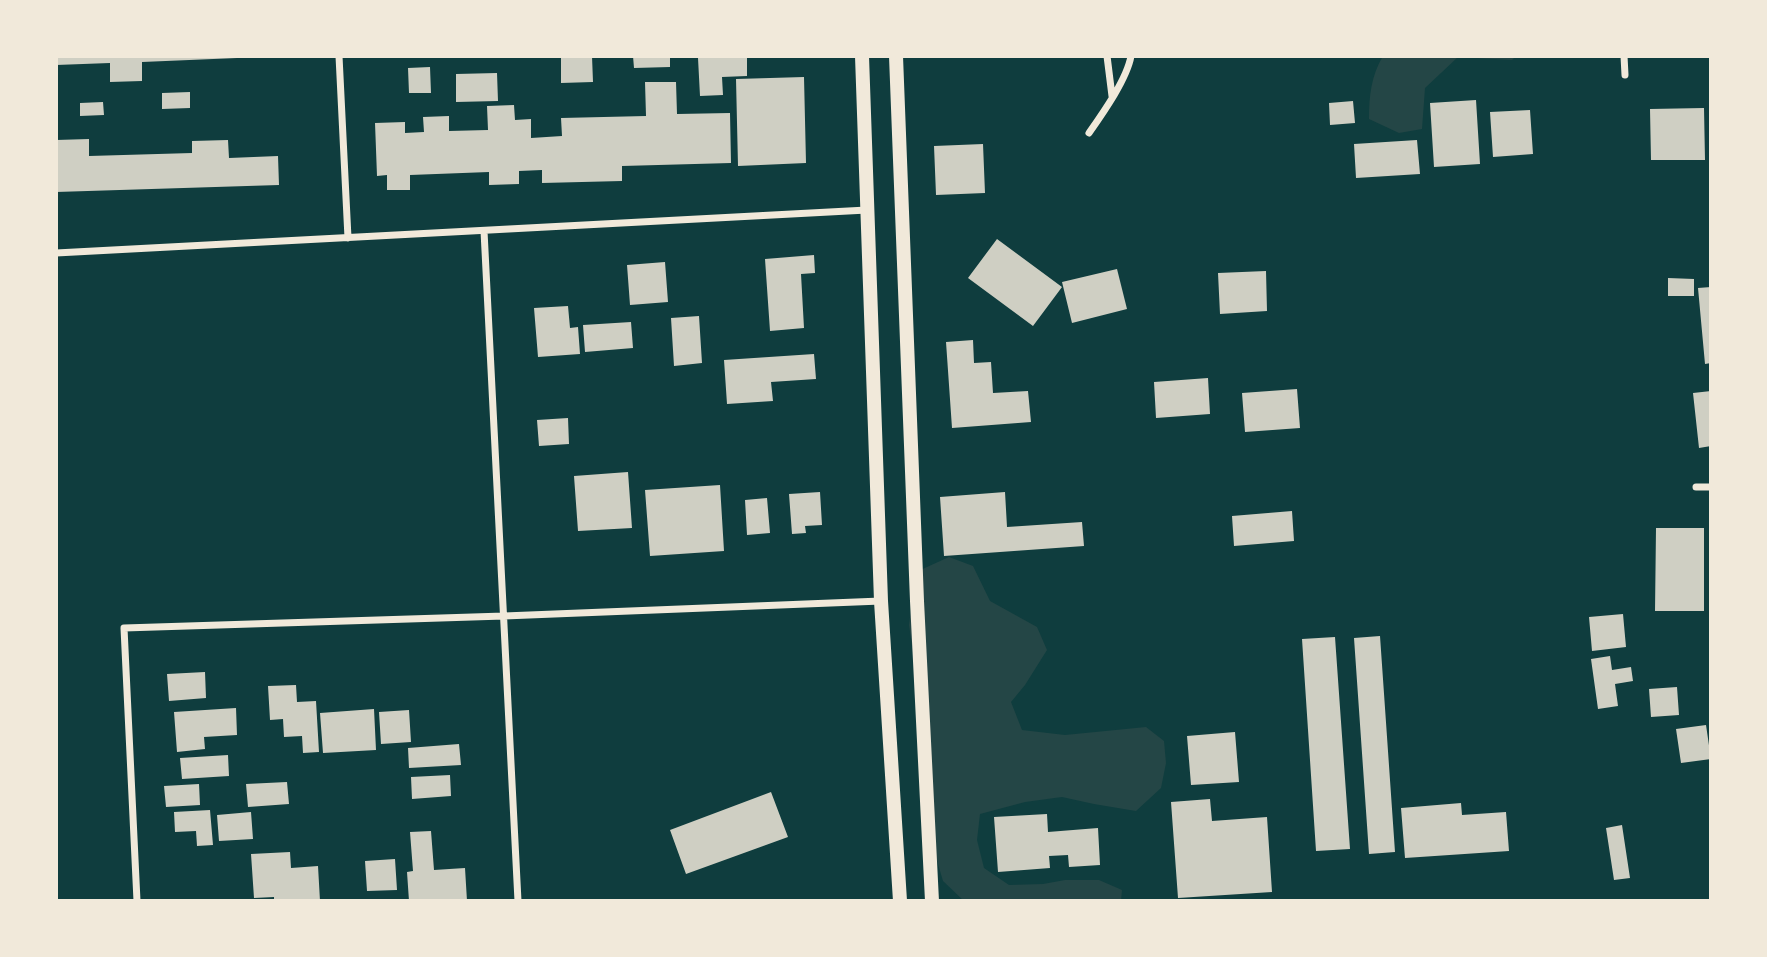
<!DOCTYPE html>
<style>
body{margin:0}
#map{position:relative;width:1767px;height:957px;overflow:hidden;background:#0f3d3e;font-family:Jost,sans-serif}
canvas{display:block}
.frame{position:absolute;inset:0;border:58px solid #f1e9da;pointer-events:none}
</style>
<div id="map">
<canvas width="1767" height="957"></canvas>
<div class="frame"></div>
</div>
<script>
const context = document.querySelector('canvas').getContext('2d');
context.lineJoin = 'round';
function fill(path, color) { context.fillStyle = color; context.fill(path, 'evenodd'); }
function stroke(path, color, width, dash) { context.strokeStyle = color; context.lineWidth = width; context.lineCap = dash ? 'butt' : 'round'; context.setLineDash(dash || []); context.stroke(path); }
fill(new Path2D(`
 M1383 56H1516L1512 60 1458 57 1425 88 1422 129 1399 133 1369 119C1369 96 1371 76 1383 56Z
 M949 557 973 566 990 601 1037 627 1047 650 1025 685 1011 702 1022 730 1065 735 1146 727 1164 741 1166 763 1161 788 1136 811 1094 804 1062 797 1025 802 980 814 977 840 984 868 1009 885 1043 884 1065 880H1099L1122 890 1121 901H964L943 881 924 817 922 715 909 625 916 572Z`), '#244646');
fill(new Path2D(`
 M56 56H237V58L142 62V81L110 82V63L56 65Z
 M561 56H592L593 82 561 83Z
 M633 56H670V67L634 68Z
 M742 56H747V76L722 77 723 95 700 96 698 58Z
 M430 67 431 93H409L408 68Z
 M497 73 498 101 456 102V74Z
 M804 77 806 163 738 166 736 79Z
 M645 82H676L677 114 730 113 731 163 622 166V181L542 183V170L519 171V184L489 185V172L410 175V190H387V175L377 176 375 123 405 122V133L424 132 423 117 449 116V131L488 130 487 106 514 105 515 120 531 119V138L562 136 561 118 646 116Z
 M190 92V108L162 109V93Z
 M1476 100 1480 164 1434 167 1430 103Z
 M1353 101 1355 123 1330 125 1329 103Z
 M103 102 104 115 80 116V103Z
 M1704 108 1705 160H1651L1650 109Z
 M1530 110 1533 154 1493 157 1490 112Z
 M89 139V156L192 153V141L228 140 229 158 278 156 279 185 56 192V140Z
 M1417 140 1420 174 1356 178 1354 144Z
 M983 144 985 193 936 195 934 146Z
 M997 239 1062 287 1033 326 968 278Z
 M814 255 815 273 801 274 804 328 770 331 765 259Z
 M665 262 668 302 630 305 627 265Z
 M1117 269 1127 309 1072 323 1062 282Z
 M1266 271 1267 311 1220 314 1218 273Z
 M1668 278 1694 279V296H1668Z
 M1711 287V363L1705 364 1698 288Z
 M568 306 570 328 578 327 580 354 538 357 534 308Z
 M699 316 702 363 674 366 671 318Z
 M631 322 633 348 585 352 583 325Z
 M973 340 974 363 991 362 993 393 1028 391 1031 422 952 428 946 342Z
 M814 354 816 379 771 382 773 401 727 404 724 360Z
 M1208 378 1210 414 1156 418 1154 382Z
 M1297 389 1300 428 1245 432 1242 393Z
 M1711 391V446L1699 448 1693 393Z
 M568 418 569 444 539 446 537 420Z
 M628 472 632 528 578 531 574 476Z
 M720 485 724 551 650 556 645 490Z
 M820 492 822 525 805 526 806 533 792 534 789 494Z
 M1005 492 1007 527 1082 522 1084 546 944 556 940 497Z
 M767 498 770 533 747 535 745 500Z
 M1292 511 1294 541 1234 546 1232 516Z
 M1656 528H1704V611H1655Z
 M1623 614 1626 647 1592 651 1589 617Z
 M1380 636 1395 852 1369 854 1354 638Z
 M1335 637 1350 849 1316 851 1302 639Z
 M1610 656 1612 670 1631 667 1633 681 1615 684 1618 706 1598 709 1591 659Z
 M205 672 206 698 169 701 167 674Z
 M296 685 297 702 316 701 319 752 303 753 302 736 284 737 283 719 270 720 268 686Z
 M1677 687 1679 715 1651 717 1649 689Z
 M236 708 237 735 204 737 205 749 177 752 174 712Z
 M374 709 376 750 323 753 320 713Z
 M409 710 411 742 381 744 379 712Z
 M1706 725 1711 759 1681 763 1676 729Z
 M1235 732 1239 782 1191 785 1187 736Z
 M459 744 461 765 409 768 408 748Z
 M228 755 229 776 182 779 180 758Z
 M450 775 451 796 412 799 411 777Z
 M287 782 289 804 248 807 246 784Z
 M199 784 200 805 166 807 164 786Z
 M771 792 788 837 686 874 670 830Z
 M1210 799 1212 821 1267 817 1272 892 1178 898 1171 802Z
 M1461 803 1462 815 1506 812 1509 851 1405 858 1401 808Z
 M210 810 213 845 197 846 196 831 175 832 174 812Z
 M251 812 253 839 219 841 217 815Z
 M1047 814 1048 832 1098 828 1100 865 1069 867 1068 855 1049 856 1050 868 998 872 994 817Z
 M1622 825 1630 878 1614 880 1606 828Z
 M431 831 434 870 465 868 467 901H409L407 872 413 871 410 832Z
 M290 852 291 868 318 866 320 901H274V897L254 898 251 854Z
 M395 859 397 890 367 891 365 861Z`), '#cfcfc3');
stroke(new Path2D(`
 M339 56 348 238
 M1107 56 1112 96
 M1624 56 1625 75
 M1089 133C1103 113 1127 79 1131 56
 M484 231 518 901
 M56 253 867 210
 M1696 487H1711
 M137 901 124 628 504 616 881 601`), '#f1e9da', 7);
stroke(new Path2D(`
 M862 56 881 601 900 901
 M896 56 917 601 932 901`), '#f1e9da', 14);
</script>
